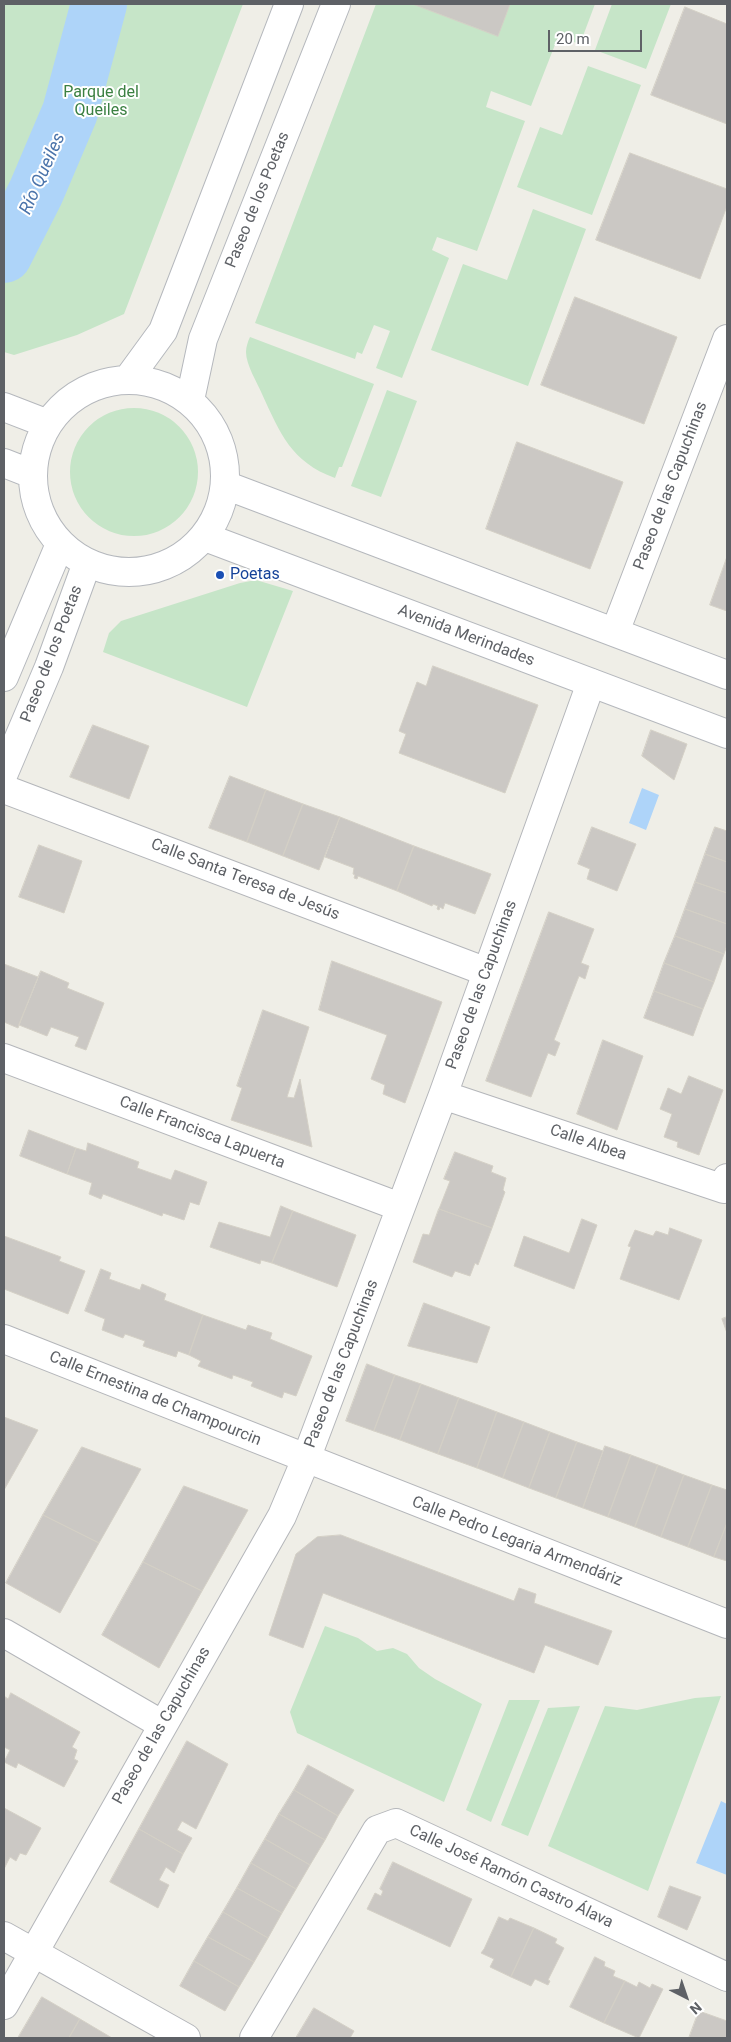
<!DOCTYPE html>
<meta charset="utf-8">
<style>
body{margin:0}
#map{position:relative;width:731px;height:2042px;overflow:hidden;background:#efeee7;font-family:Roboto,sans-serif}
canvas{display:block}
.frame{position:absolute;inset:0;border:5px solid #5e6166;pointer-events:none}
.north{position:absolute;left:661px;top:1972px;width:50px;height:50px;-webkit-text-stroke:4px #fff;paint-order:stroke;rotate:139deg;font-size:14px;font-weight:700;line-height:20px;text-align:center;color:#5e6166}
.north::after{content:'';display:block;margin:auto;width:18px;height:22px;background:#5e6166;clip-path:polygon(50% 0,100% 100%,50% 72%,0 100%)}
.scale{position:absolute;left:548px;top:30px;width:94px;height:22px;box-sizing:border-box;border:2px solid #5e6166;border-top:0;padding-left:6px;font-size:15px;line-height:18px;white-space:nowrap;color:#5e6166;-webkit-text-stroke:4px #fff;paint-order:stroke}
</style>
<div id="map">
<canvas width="731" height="2042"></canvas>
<div class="frame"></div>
<div class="north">N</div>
<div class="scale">20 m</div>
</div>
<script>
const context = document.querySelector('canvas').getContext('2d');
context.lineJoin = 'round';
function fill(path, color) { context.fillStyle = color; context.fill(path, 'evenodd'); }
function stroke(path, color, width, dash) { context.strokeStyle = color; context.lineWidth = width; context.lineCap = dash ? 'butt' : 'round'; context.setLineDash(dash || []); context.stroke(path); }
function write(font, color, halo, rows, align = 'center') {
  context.font = font + ' Roboto,sans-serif'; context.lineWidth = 4; context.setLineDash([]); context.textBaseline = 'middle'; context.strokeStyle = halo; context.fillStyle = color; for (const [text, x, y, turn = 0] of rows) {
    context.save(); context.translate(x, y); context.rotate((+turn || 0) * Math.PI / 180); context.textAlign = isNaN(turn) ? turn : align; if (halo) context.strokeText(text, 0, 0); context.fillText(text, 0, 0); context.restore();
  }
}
fill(new Path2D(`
 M4 4H243L124 314 77 335 14 355 4 352Z
 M376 4H595L580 44 558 37 531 106 491 91 486 107 525 121 477 251 437 237 432 250 449 258 402 378 376 368 390 331 374 325 362 354 357 352 355 359 255 323Z
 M612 4H671L646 69 595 50Z
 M588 66 641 85 592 215 517 187 540 127 562 135Z
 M533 209 586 229 528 386 431 350 463 264 507 280Z
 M250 337 374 384 342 467H339L335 478C291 462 280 433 262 394 257 382 246 365 246 352 246 347 248 341 250 337Z
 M387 390 417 401 381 497 351 486Z
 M70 472a64 64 0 1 1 128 0a64 64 0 1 1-128 0Z
 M256 580 293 591 247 707 103 652 109 633 121 621 240 583Z
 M325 1626 358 1638 377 1651 393 1648 407 1654 419 1668 435 1679 482 1704 444 1802 297 1733 290 1712Z
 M721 1696 648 1891 548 1846 605 1706 637 1710 695 1698Z
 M509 1700H540L491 1822 466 1810Z
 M580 1706 528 1836 501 1825 548 1708Z`), '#c6e5c8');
fill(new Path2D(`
 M642 788 659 795 646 830 629 823Z
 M721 1801 727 1804V1875L696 1863Z`), '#aed4f9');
stroke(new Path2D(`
 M4 255 36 192 70 112 99 4`), '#aed4f9', 56);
const building = new Path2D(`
 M413 4H510L498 36Z
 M685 7 727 24V124L651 95Z
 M630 153 727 189V206L700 279 596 240Z
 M575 297 677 337 644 424 541 385Z
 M517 442 623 482 590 569 486 529Z
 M727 557V611L710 605Z
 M433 666 538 705 505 793 399 753 406 734 399 731 417 682 426 686Z
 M93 725 149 746 129 799 70 777Z
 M651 730 687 744 674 780 642 756Z
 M230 776 266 790 247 842 209 828Z
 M266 790 303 804 283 856 247 842Z
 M303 804 340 817 319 870 283 856Z
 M340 817 414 846 397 891 358 876 357 879 354 878 355 875 353 874 354 868 325 857Z
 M592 827 636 844 617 891 587 879 590 869 578 864Z
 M715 827 727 831V862L705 854Z
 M39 845 82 861 64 913 19 897Z
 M414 846 491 874 475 914 445 903 443 909 440 907 439 910 437 909 438 906 433 904 432 906 397 891Z
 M705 854 727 862V893L695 882Z
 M695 882 727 893V924L685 909Z
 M685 909 727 924V945L724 954 675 936Z
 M549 912 594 929 581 963 589 966 585 979 579 976 554 1040 560 1043 555 1056 548 1053 531 1097 486 1081Z
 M675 936 724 954 714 982 664 963Z
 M332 961 442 1002 405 1103 383 1094 385 1085 371 1079 387 1035 319 1010Z
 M664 963 714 982 703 1009 654 991Z
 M4 964 38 977 18 1028 4 1022Z
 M41 971 69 983 67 988 104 1003 86 1050 75 1046 79 1037 51 1027 47 1036 19 1025Z
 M654 991 703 1009 693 1036 644 1018Z
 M263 1010 309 1027 287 1097 294 1098 300 1079 312 1147 231 1120 242 1088 237 1086Z
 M603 1040 643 1056 617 1130 577 1114Z
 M689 1076 723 1090 699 1155 677 1147 678 1142 664 1137 672 1114 660 1109 668 1088 681 1094Z
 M29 1130 76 1148 67 1174 20 1156Z
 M88 1143 139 1162 137 1168 171 1180 175 1170 207 1182 199 1205 190 1202 184 1220 163 1213 162 1216 103 1194 101 1199 89 1194 92 1183 67 1174 76 1148 86 1151Z
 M455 1152 493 1166 491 1172 506 1178 503 1190 505 1192 492 1228 439 1209 450 1181 444 1179Z
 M281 1206 293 1211 272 1263 261 1260 260 1264 210 1247 219 1222 270 1237Z
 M439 1209 492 1228 478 1265 475 1263 470 1276 455 1271 452 1277 413 1262 423 1234 429 1235Z
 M293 1211 356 1235 337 1287 272 1263Z
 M582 1219 597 1225 574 1289 514 1266 524 1236 569 1253Z
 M670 1228 702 1240 679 1300 620 1279 631 1247 628 1246 635 1230 653 1236 656 1231 668 1235Z
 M4 1236 61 1257 59 1261 85 1271 68 1314 4 1289Z
 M101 1269 111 1273 109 1279 140 1290 142 1284 166 1294 164 1300 203 1315 189 1355 178 1351 176 1357 143 1346 145 1341 125 1334 123 1338 102 1330 105 1319 85 1311Z
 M424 1303 490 1327 477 1363 408 1346Z
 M203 1315 246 1330 248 1325 272 1333 270 1339 312 1356 296 1396 284 1392 282 1398 251 1386 253 1382 233 1375 232 1379 198 1366 201 1361 189 1355Z
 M727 1317V1333L722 1319Z
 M367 1364 395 1375 374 1431 346 1421Z
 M395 1375 421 1384 400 1440 374 1431Z
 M421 1384 459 1398 438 1454 400 1440Z
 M459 1398 497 1412 477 1468 438 1454Z
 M497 1412 524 1422 503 1478 477 1468Z
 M4 1417 38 1430 4 1490Z
 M524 1422 550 1432 529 1488 503 1478Z
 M550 1432 577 1442 556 1498 529 1488Z
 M577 1442 603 1451 583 1508 556 1498Z
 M605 1446 631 1455 608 1517 583 1508Z
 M82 1447 141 1469 99 1543 43 1515Z
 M631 1455 658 1465 635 1527 608 1517Z
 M658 1465 684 1475 661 1537 635 1527Z
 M684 1475 712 1485 688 1547 661 1537Z
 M712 1485 727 1490V1523L714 1557 688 1547Z
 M184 1486 248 1510 202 1591 143 1562Z
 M43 1515 99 1543 60 1613 6 1583Z
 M727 1523V1561L714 1557Z
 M341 1535 514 1601 519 1588 536 1594 534 1603 612 1631 598 1665 545 1645 534 1673 323 1593 303 1648 269 1635 296 1554 317 1537Z
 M143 1562 202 1591 159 1668 102 1635Z
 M11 1693 80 1732 72 1747 77 1750 74 1759 78 1761 64 1787 18 1763 16 1768 4 1762 10 1750 4 1747V1696L8 1699Z
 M187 1741 228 1764 196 1829 182 1821 177 1830 192 1838 183 1854 139 1829Z
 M308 1765 354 1790 338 1816 294 1790Z
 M294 1790 338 1816 325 1840 279 1814Z
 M4 1808 41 1828 26 1855 20 1853 16 1861 10 1857 4 1869Z
 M279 1814 325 1840 310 1865 265 1839Z
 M139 1829 183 1854 174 1873 166 1867 159 1880 169 1885 158 1908 110 1882Z
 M265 1839 310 1865 296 1889 251 1863Z
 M393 1862 472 1899 450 1947 367 1909 375 1893 381 1896 383 1891 380 1889Z
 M251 1863 296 1889 282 1913 237 1888Z
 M670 1886 701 1897 687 1930 658 1917Z
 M237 1888 282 1913 268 1938 223 1912Z
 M223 1912 268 1938 254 1962 208 1937Z
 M499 1917 508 1921 510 1918 534 1928 511 1977 490 1967 494 1959 481 1953 484 1949Z
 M534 1928 557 1939 555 1943 564 1948 548 1980 550 1981 548 1985 535 1979 531 1986 511 1977Z
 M208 1937 254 1962 239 1987 194 1961Z
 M595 1957 605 1962 604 1966 615 1971 613 1976 625 1981 604 2023 570 2007Z
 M194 1961 239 1987 225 2011 180 1986Z
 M625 1981 637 1987 639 1982 650 1988 652 1984 663 1989 639 2038 604 2023Z
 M42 1997 80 2019 69 2038H18Z
 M314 2008 354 2031 350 2038H296Z
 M699 2011 727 2021V2038H689Z
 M80 2019 112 2038H69Z`);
fill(building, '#cbc8c4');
stroke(building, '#d4d0c6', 1);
const street = new Path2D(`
 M615 632 727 339
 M4 789 487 972
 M4 1058 400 1207
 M443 1095 724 1189 727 1178
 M4 1339 727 1624
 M4 1633 163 1725
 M4 1936 186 2038
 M4 2005 282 1516 306 1459 443 1095 591 683
 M254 2038 377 1830 396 1823 727 1977`);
const secondary = new Path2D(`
 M128 379 163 331 289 4
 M33 476a96 96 0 1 1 192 0a96 96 0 1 1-192 0Z
 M190 400 203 339 336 4
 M4 407 48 424
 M4 463 32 474
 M225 485 727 675
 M205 537 727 734
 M4 677 60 544
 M4 773 49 667 87 563`);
stroke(street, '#b4b6ba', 30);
stroke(secondary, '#b5b8bd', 30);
stroke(street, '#fff', 28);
stroke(secondary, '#fff', 28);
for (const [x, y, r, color] of [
 [220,575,5,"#1a4fb4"]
]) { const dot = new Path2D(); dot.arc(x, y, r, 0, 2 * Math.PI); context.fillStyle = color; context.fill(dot); stroke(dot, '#fff', 2); }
write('16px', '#3b8042', '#fff', [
 ["Parque del",101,93],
 ["Queiles",101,111]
]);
write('16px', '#5e6166', '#fff', [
 ["Paseo de los Poetas",258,200,-68],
 ["Paseo de las Capuchinas",671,486,-69],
 ["Avenida Merindades",466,636,21],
 ["Paseo de los Poetas",52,654,-69],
 ["Calle Santa Teresa de Jesús",245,880,21],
 ["Paseo de las Capuchinas",482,985,-70],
 ["Calle Francisca Lapuerta",202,1133,21],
 ["Calle Albea",588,1143,19],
 ["Paseo de las Capuchinas",342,1364,-69],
 ["Calle Ernestina de Champourcin",155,1399,22],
 ["Calle Pedro Legaria Armendáriz",517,1542,21],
 ["Paseo de las Capuchinas",162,1726,-60],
 ["Calle José Ramón Castro Álava",511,1877,25]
]);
write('16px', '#164399', '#fff', [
 ["Poetas",230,575]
], 'left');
write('italic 18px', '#4b74ab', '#fff', [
 ["Río Queiles",43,174,-66]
]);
</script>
